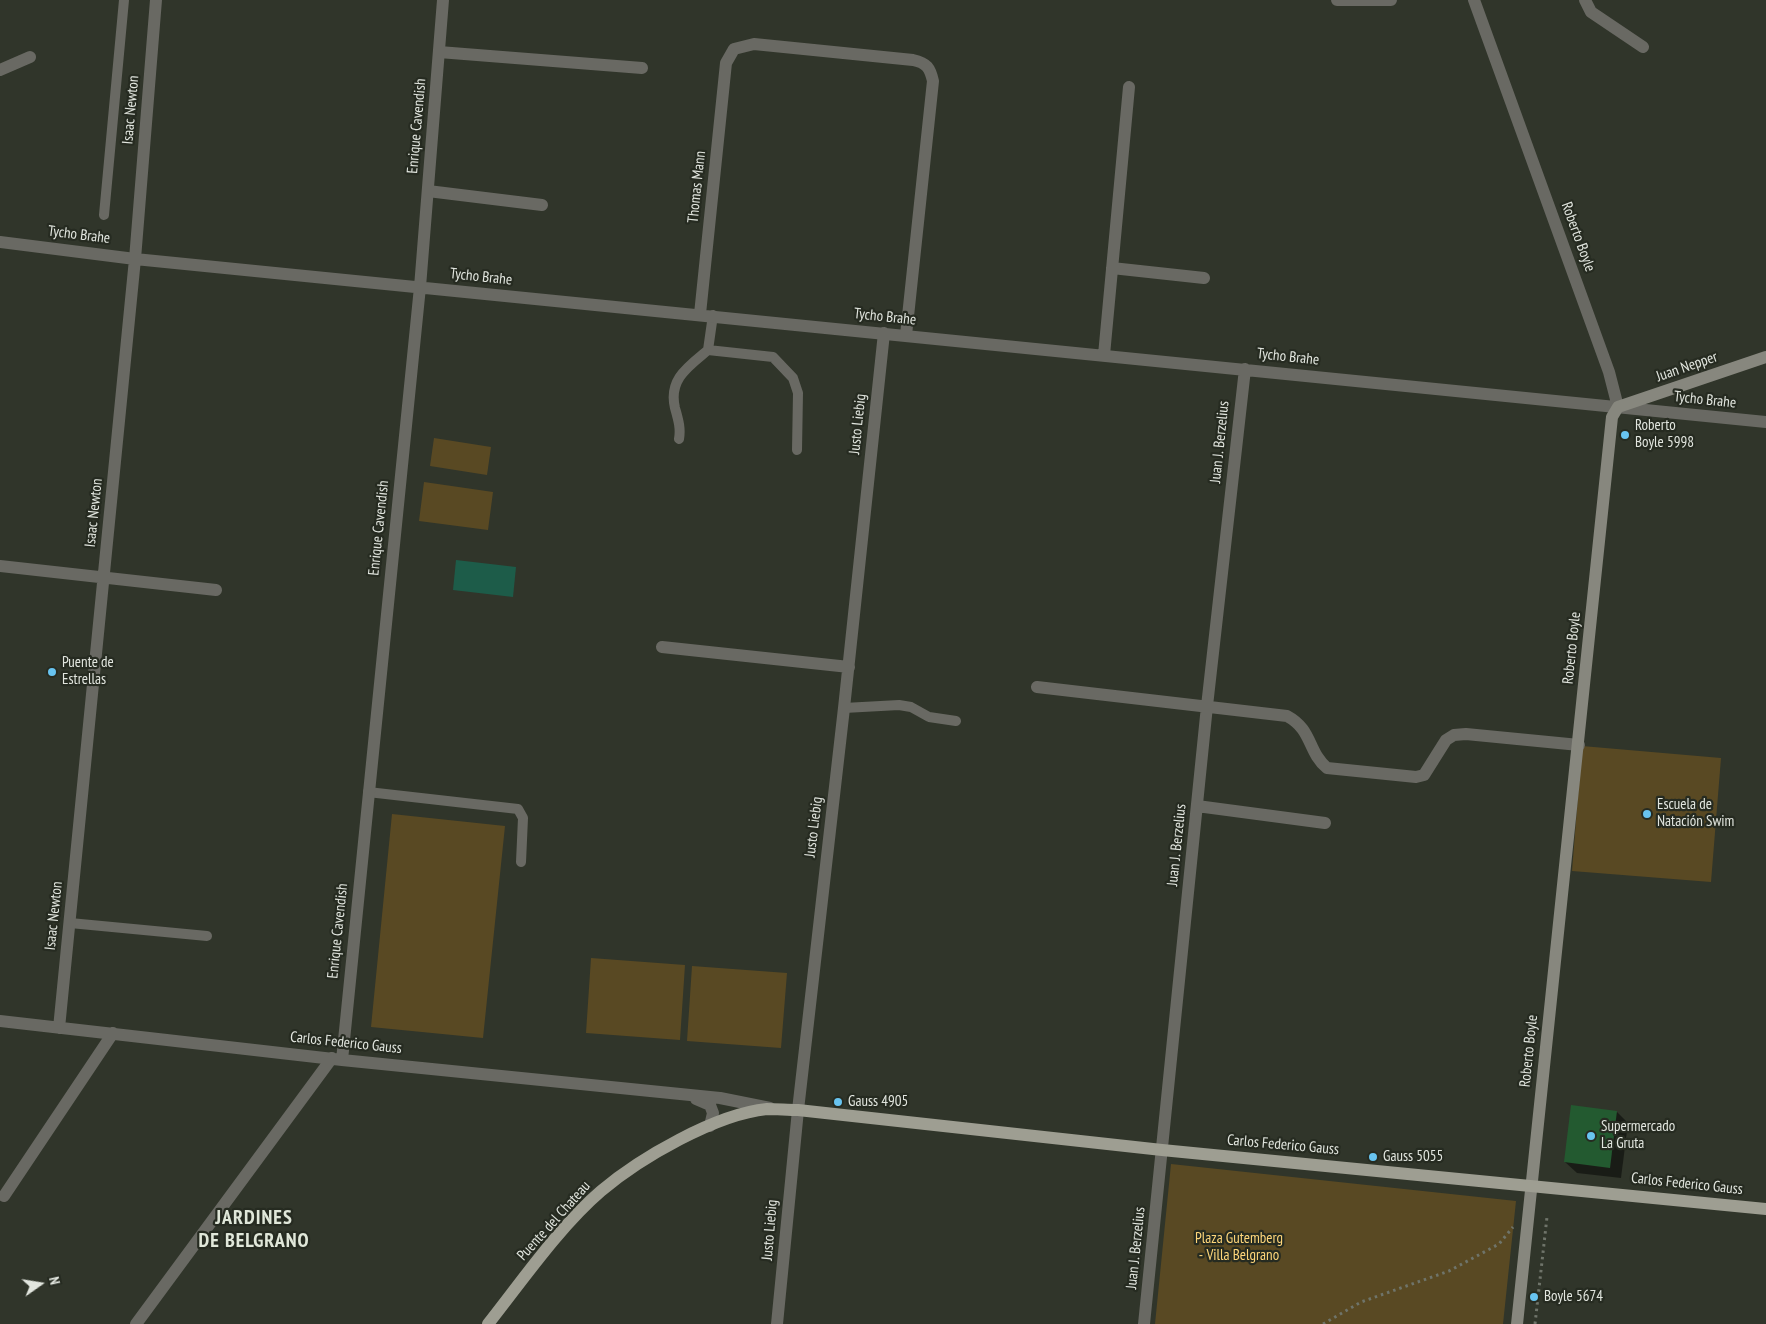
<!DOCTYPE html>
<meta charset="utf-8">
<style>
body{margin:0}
#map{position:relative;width:1766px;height:1324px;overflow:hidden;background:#30352a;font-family:"PT Sans Narrow",sans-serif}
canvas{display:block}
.north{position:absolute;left:15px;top:1259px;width:50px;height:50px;-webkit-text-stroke:4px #262b21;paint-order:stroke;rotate:77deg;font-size:14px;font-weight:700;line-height:20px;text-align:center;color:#e2e6df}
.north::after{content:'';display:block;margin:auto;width:18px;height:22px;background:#e2e6df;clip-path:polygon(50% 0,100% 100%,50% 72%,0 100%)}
</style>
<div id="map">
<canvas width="1766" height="1324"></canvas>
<div class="north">N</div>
</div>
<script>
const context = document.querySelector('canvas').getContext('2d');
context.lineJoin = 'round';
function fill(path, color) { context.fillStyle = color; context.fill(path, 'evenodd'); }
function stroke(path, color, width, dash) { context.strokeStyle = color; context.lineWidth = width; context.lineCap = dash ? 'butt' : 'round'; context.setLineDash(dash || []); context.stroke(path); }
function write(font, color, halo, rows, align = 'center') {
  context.font = font + ' "PT Sans Narrow",sans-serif'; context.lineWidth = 4.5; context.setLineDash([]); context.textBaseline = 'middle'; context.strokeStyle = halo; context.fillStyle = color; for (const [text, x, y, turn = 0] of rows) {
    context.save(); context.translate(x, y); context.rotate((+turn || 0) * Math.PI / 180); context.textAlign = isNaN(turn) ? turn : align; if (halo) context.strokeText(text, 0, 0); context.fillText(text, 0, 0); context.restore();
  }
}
fill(new Path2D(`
 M434 438 491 447 487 475 430 466Z
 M424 482 493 492 488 530 419 521Z
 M1582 746 1721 758 1711 882 1572 871Z
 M392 814 505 826 483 1038 371 1027Z
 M591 958 685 965 680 1040 586 1033Z
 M692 966 787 973 781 1048 687 1041Z
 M1171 1164 1516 1201 1503 1324H1155Z`), '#594923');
fill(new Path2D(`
 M456 560 516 567 513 597 453 590Z`), '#1d5c49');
fill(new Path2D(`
 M1617 1112 1628 1123 1621 1178 1577 1173 1565 1162Z`), '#0007');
fill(new Path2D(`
 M1571 1105 1617 1111 1610 1168 1564 1162Z`), '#235a30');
stroke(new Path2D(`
 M1323 1324 1361 1302 1449 1271 1499 1244 1513 1227
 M1535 1324 1547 1217`), '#6f746a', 3, [2.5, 4]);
stroke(new Path2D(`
 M104 215 124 0
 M708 350 713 315
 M679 439C681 428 678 419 675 408 668 379 689 366 708 350L773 357 793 378 798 393 797 450
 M844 708 899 705 911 707 929 717 956 721
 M368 792 518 809 523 818 521 862
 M70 923 207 936`), '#696963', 10);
stroke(new Path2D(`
 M1337 0H1391
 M1474 0 1609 372 1618 407
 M1585 0 1591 12 1643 47
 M439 52 642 68
 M0 70 30 57
 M428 191 542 205
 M0 242 135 259 1766 422
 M1112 268 1204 278
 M700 314 726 63 734 49 754 44 913 60C927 63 930 68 933 81L906 335
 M1104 355 1129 87
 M0 566 216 590
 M662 647 849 667
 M1037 687 1287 716C1313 730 1307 751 1327 768L1416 777 1424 775 1446 740 1454 735 1466 734 1579 745
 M1197 806 1325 823
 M0 1021 342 1060 720 1098 770 1108
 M59 1028 135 259 156 0
 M342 1060 420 287 443 0
 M696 1099 710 1105 713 1113 710 1126
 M4 1196 113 1033
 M136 1324 332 1058
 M777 1324 798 1110 844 708 884 333
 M1144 1324 1207 706 1245 369`), '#696963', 12);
stroke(new Path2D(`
 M1517 1324 1612 417 1618 407 1766 357`), '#87877e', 12);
stroke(new Path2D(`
 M488 1324C522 1281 560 1226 601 1191 640 1158 716 1114 767 1109 777 1109 788 1110 798 1110L1162 1150 1766 1209`), '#9e9e92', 12);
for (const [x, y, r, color] of [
 [1625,435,5,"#68c4f0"],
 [52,672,5,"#68c4f0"],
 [1647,814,5,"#68c4f0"],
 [838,1102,5,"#68c4f0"],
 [1591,1136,5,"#68c4f0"],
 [1373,1157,5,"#68c4f0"],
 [1534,1297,5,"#68c4f0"]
]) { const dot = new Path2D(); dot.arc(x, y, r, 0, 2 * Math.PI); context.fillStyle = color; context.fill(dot); stroke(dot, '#262b21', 2); }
write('15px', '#e2e6df', '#262b21', [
 ["Isaac Newton",131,110,-85],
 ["Enrique Cavendish",417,126,-85],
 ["Thomas Mann",697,187,-84],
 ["Tycho Brahe",79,235,7],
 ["Roberto Boyle",1578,237,70],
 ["Tycho Brahe",481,277,6],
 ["Tycho Brahe",885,317,6],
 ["Tycho Brahe",1288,357,6],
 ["Juan Nepper",1687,367,-19],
 ["Tycho Brahe",1705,400,6],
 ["Justo Liebig",858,424,-84],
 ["Juan J. Berzelius",1220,442,-84],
 ["Isaac Newton",94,513,-84],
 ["Enrique Cavendish",379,528,-84],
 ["Roberto Boyle",1572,648,-84],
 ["Justo Liebig",814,827,-83],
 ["Juan J. Berzelius",1177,845,-84],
 ["Isaac Newton",54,916,-84],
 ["Enrique Cavendish",338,931,-84],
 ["Carlos Federico Gauss",346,1043,6],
 ["Roberto Boyle",1529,1051,-84],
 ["Carlos Federico Gauss",1283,1145,5],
 ["Carlos Federico Gauss",1687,1184,6],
 ["Puente del Chateau",554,1221,-48],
 ["Justo Liebig",770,1230,-85],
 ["Juan J. Berzelius",1136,1248,-84]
]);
write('15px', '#e2e6df', '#262b21', [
 ["Roberto",1635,426],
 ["Boyle 5998",1635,443],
 ["Puente de",62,663],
 ["Estrellas",62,680],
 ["Escuela de",1657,805],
 ["Natación Swim",1657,822],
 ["Gauss 4905",848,1102],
 ["Supermercado",1601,1127],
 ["La Gruta",1601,1144],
 ["Gauss 5055",1383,1157],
 ["Boyle 5674",1544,1297]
], 'left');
write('15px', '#fed67a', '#262b21', [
 ["Plaza Gutemberg",1239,1239],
 ["- Villa Belgrano",1239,1256]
]);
context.letterSpacing = '1px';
write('bold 20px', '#e0e7d9', '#262b21', [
 ["JARDINES",254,1218],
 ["DE BELGRANO",254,1241]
]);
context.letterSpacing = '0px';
</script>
